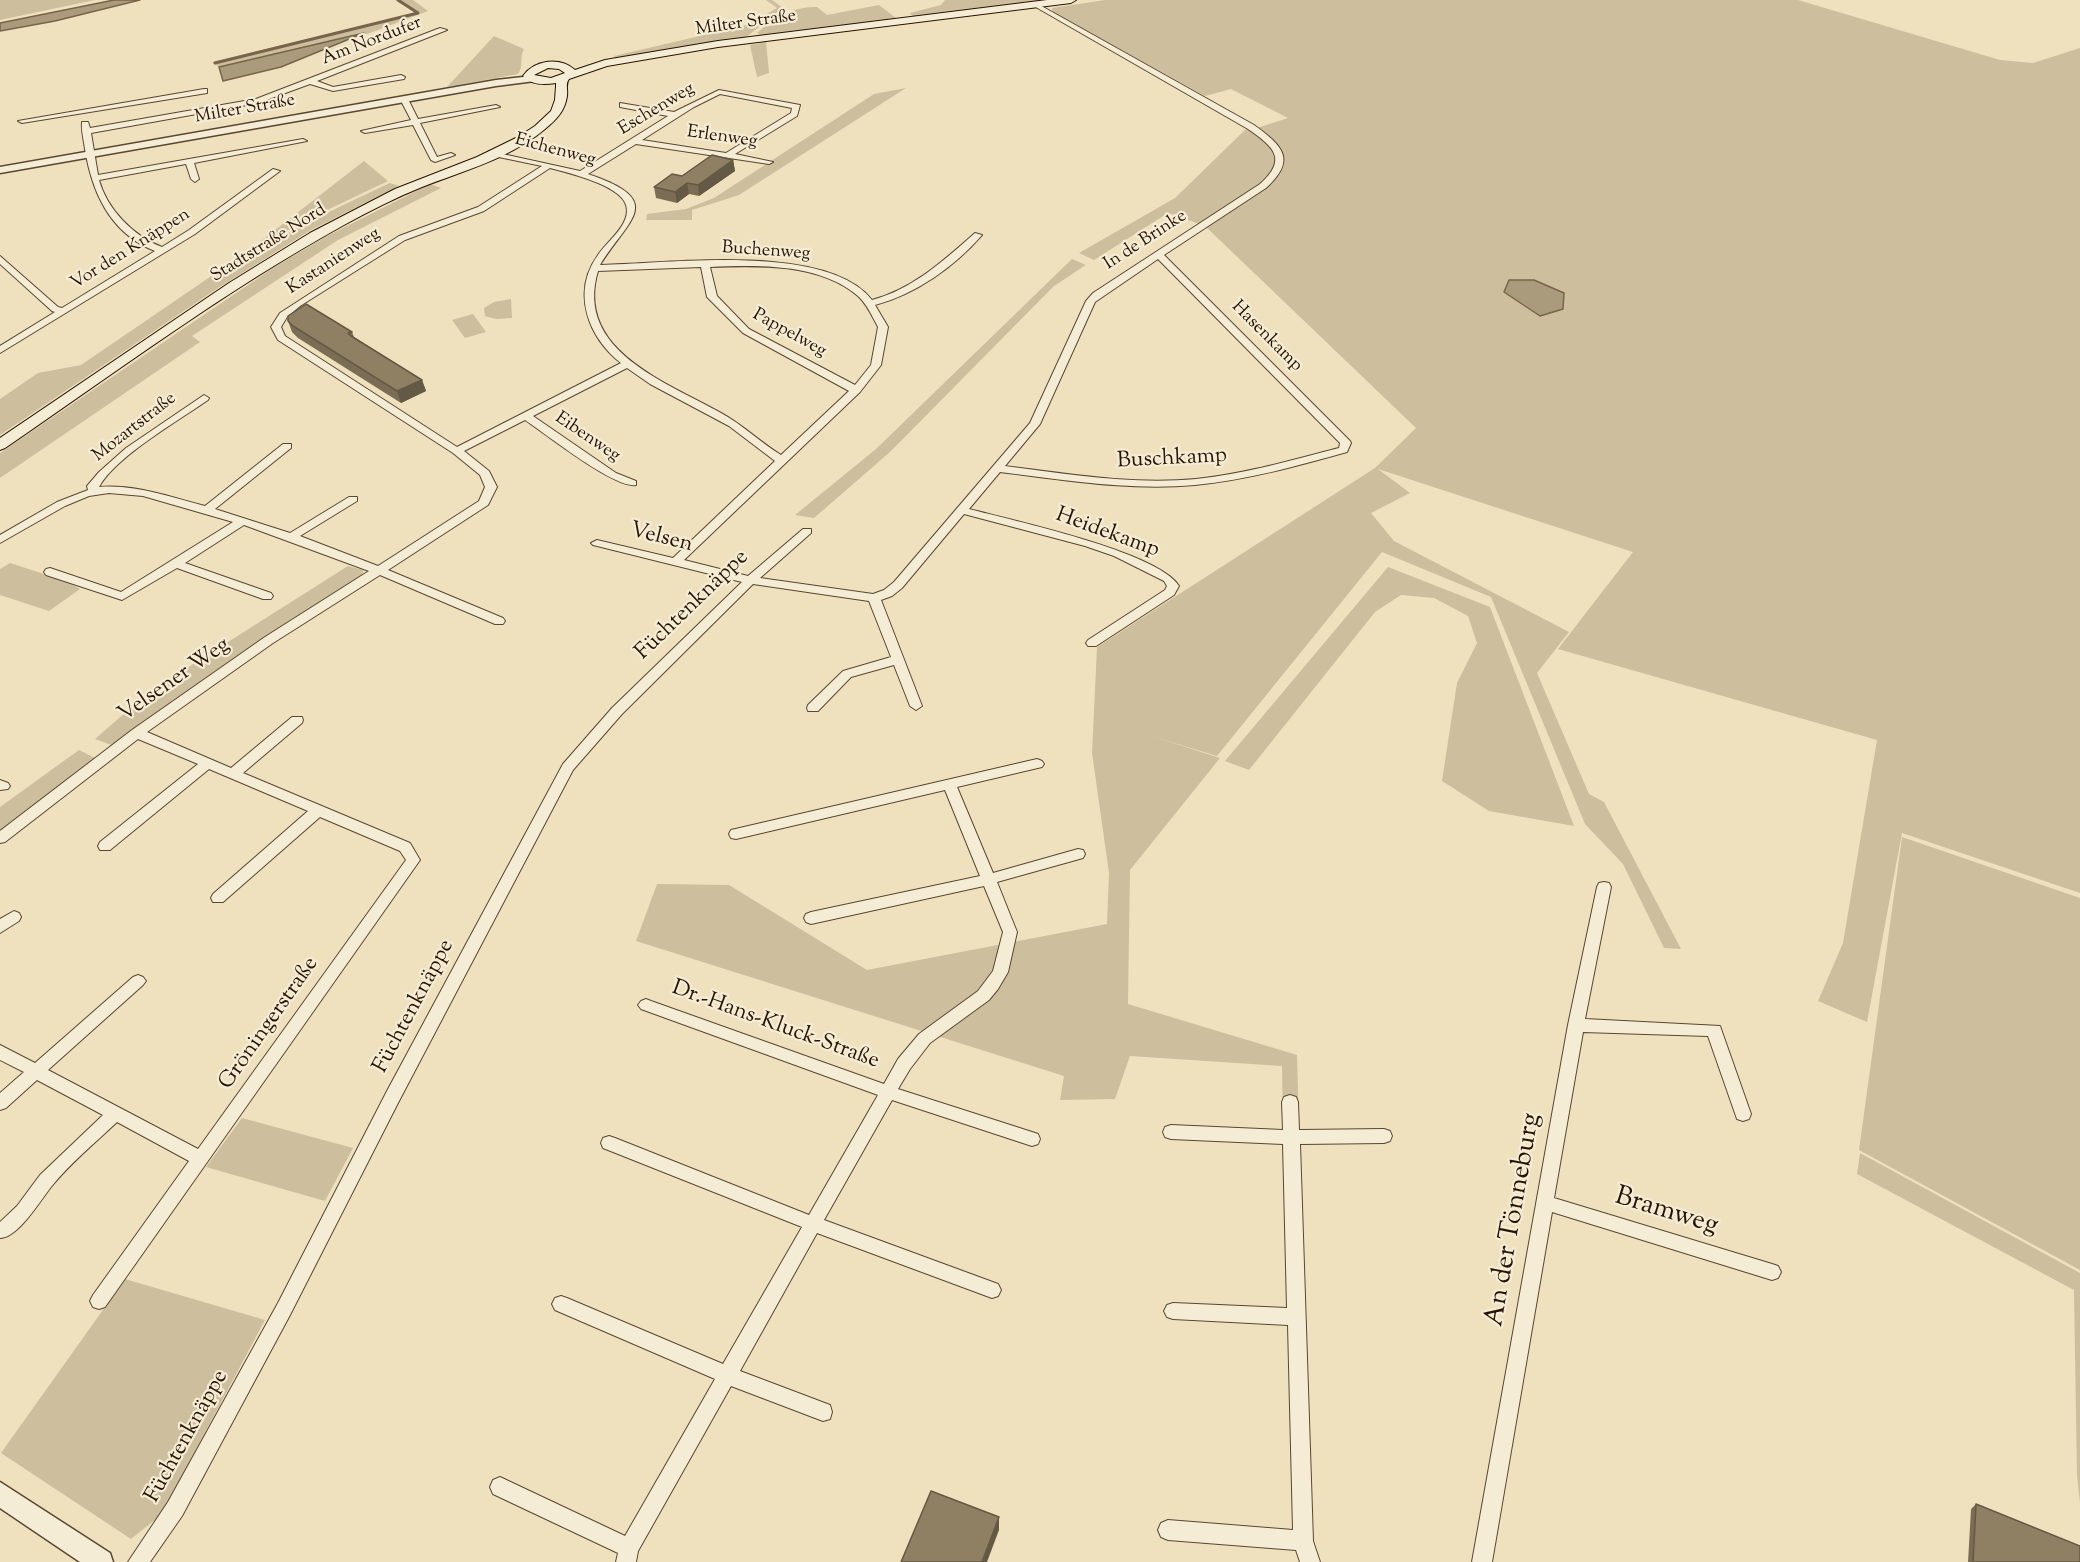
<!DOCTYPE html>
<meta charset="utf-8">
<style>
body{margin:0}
canvas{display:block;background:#efe1be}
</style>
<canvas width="2080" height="1562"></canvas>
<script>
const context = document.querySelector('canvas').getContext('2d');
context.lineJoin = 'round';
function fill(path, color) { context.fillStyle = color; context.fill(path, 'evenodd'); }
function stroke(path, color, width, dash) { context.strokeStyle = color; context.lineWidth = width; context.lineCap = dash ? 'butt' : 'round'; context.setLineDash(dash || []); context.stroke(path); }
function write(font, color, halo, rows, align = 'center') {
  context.font = font + ' "Sorts Mill Goudy",serif'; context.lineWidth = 4.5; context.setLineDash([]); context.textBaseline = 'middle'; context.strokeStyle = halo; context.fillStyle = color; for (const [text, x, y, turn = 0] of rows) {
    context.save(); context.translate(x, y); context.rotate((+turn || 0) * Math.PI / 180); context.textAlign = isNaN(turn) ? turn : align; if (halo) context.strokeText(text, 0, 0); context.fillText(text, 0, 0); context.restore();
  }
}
fill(new Path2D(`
 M0 0H95L0 20Z
 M395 0H413L428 11 367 34 219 67 212 62 415 13Z
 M766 0H772L783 8 745 38 616 59 614 56 747 25 777 8Z
 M945 0H1052L913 17 910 13 941 5Z
 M1105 0H1798L2000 60 2033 63 2080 48V893L1902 833 1867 1022 1818 1001 1843 943 1877 740 1558 649 1633 552 1378 469 1410 493 1371 513 1394 541 1569 632 1537 673 1589 794 1604 802 1681 949 1664 948 1623 864 1585 824 1491 597 1382 552 1217 756 1151 736 1220 758 1130 870 1128 1004 1297 1055 1299 1123H1283L1282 1066 1130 1056 1115 1099 1060 1100 1064 1076 636 941 657 884 729 885 867 970 1107 924 1109 873 1092 753 1097 647 1375 468 1416 428 1205 226 1168 213 1094 260 1079 253 1175 198 1247 128H1257L1288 118 1231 89 1205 96 1053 12 1052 8Z
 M879 5 896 18 762 36 757 33C774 18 794 6 817 7L827 15Z
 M494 36 524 49C519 57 524 66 518 74L447 87Z
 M766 42 769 73 757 77 750 45Z
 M906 88 739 195 692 210V220H646L647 214 686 209 714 198 874 94Z
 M364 161 388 181 304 221 253 251C264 252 276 239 286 234 320 216 355 199 390 183L399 186 311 230 218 288 0 435V399L38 373 81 365 248 251Z
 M430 184 441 188 338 240 192 336 200 342 0 478V453L276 266 327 236Z
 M1072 259 1086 265 1054 286 890 452 814 518 795 515 876 449Z
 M511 299 512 318 496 319 485 316 484 308 494 302Z
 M473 314 486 332 465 338 452 320Z
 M10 563 66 581 80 589 49 611 0 595V569Z
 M348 566 363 570 362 578C275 631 194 684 114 746L95 739 149 692Z
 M1388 567 1490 607 1574 826 1489 811 1442 781 1457 683 1477 643 1468 616 1434 598 1401 595 1375 612 1249 770 1225 761Z
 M79 750 95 758 0 831V807Z
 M1902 837 2080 898V1270L1859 1150Z
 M242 1118 353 1148 325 1201 206 1167Z
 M1860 1153 2080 1273V1503L2077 1476 2074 1290 1857 1174Z
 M125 1279 265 1320 161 1515 131 1539 1 1453Z`), '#cdbe9e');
const water = new Path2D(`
 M114 0H140L55 21 0 31V23Z
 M364 33 281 67 223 81 219 67Z
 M1509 280H1534L1564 293 1563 309 1540 316 1504 292Z`);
fill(water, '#ab9b7d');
stroke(water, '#76654b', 1.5);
stroke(new Path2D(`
 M215 63 418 13 398 0`), '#76654b', 3);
const minor = new Path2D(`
 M1036 3 1254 125C1283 146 1297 160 1266 188L1164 255 1350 441 1351 443 1347 452C1297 466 1247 480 1195 485 1130 491 1065 480 1000 472L969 509C1011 520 1159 552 1179 586L1174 595 1096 646H1088L1086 643 1088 640 1165 590 1167 586 1164 581 1114 556 1085 546 964 514 902 588 892 596 881 600 922 706 916 710 910 706 894 665 851 677 818 711H808L807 708 808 705 843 671 891 657 869 601 753 584 622 714 573 770 399 1101 290 1315 182 1516 150 1562H128L168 1502 278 1303 387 1091 563 764 612 708 742 582 593 545 591 543 597 540 673 558 775 461 729 426 650 384 627 368 533 416 616 473 636 481V485C615 489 546 434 525 420L464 451 489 471 497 487 488 505 388 570 503 618 505 621 503 624H495L380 575 273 643 147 732 231 768 292 717H302L303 720 302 723 243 773 410 843 420 860 105 1307 99 1309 93 1307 90 1301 93 1295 189 1161 117 1122C95 1143 70 1163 51 1187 40 1201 18 1238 0 1238V1222L17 1206 40 1175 103 1115 37 1080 6 1108 0 1110V1093L24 1072 0 1060V1045L35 1063 133 977 138 975 143 977 146 981 143 985 48 1070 198 1149 406 860 400 851 320 817 223 902H213L211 898 213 894 308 811 209 769 110 850H100L98 846 100 842 198 764 138 739 5 842 0 843V831L132 730 265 637 369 571 244 525 185 563 271 593 273 596 271 599H263L177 568 122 600 46 575 44 572 46 569 50 568 121 592 233 522 143 496 109 493 89 496 65 506 0 543V535L57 502 88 490 87 486 99 472 126 448 204 395 209 398 208 400C178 421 115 457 99 487 135 484 170 497 205 506L283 444H291V448L215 509 290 533 349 497H357V501L300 536 378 566 479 501 485 487 480 475 453 453 278 340 271 327 280 313 399 236 478 207 542 166 489 155V151L580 171 668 116 620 107V103L674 112 719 90 800 105 797 116 735 154 773 162 769 164 636 144 588 174C668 201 628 219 600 265 667 264 827 242 872 300 913 289 943 261 975 233L982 235C954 267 916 294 875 305L888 327 881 365 860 392 684 560 748 576 803 529H811V533L760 578 873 594 884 590 894 582 1030 423 1086 301 1093 293 1260 184C1288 159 1274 147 1248 129L1034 6V4ZM720 94 792 108 791 113 726 153 642 140 694 107ZM550 168C569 173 620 185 626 205 632 224 607 241 598 255 571 292 588 337 621 363L457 447 285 336 281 327 287 317 300 306 405 240 484 211ZM1158 259 1340 443 1339 448C1292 460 1244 474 1196 479 1132 485 1068 474 1005 466L1040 424 1095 302ZM701 267 707 297 743 333 849 391 781 455C760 442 743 425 721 413 667 382 574 351 598 271ZM710 267C758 265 819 263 858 296 867 304 872 316 878 327L871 365 855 385 749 329 717 296Z
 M440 28 447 30 317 81 333 87 401 75 405 77 404 79 333 91 310 84 258 103 91 133 98 175 303 139 307 141 194 163 199 179 195 182 191 179 186 164 99 180C107 209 133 236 162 247L189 230 273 169 280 171 195 234 0 353V346L55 312 52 311 0 264V256L58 307 62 308 155 251C111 234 92 193 85 149 84 141 81 130 82 122H88L90 128 256 99Z
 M204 89H207V93L22 123 18 121Z
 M401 97H407L418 119 496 105 500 107 420 123 437 157 451 153 455 155 435 162 431 160 413 125 365 133 361 131 411 120 400 99Z
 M1037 759 1042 761 1044 764 1042 767 957 787 993 873 1078 849 1083 850 1085 854 1083 858 997 882 1017 932 1008 972 998 989 989 1000 930 1043 910 1069 898 1089 1032 1132 1038 1134 1040 1139 1038 1144 1032 1146 892 1100 824 1220 998 1284 1001 1290 998 1296 992 1298 817 1233 740 1371 830 1405 832 1412 830 1419 823 1421 731 1386 638 1551 636 1562H616L618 1553 493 1494 490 1487 493 1480 500 1477 625 1536 715 1379 555 1310 552 1304 555 1298 561 1296 567 1298 723 1364 802 1227 603 1148 601 1143 603 1138 609 1136 615 1138 809 1215 878 1095 641 1009 638 1005 641 1001 646 999 651 1001 884 1084 898 1059 919 1034 978 991 993 971 1003 932 984 886 811 924 806 922 804 918 806 914 811 912 980 876 945 790 736 839 731 838 729 834 731 830Z
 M0 780 8 783 10 786 8 789 0 790Z
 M1604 882 1609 883 1611 887 1585 1019 1720 1026 1751 1114 1749 1119 1743 1121 1737 1119 1708 1036 1583 1032 1554 1198 1772 1264 1778 1266 1781 1272 1778 1278 1772 1280 1552 1212 1492 1562H1472L1568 1025 1597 887 1599 883Z
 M14 911 19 913 21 917 19 921 0 933V919Z
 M1290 1095 1296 1097 1298 1102 1299 1130 1384 1129 1390 1131 1392 1136 1390 1141 1384 1143 1300 1144 1313 1541 1320 1562H1300L1296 1550 1168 1540 1161 1537 1158 1530 1161 1523 1168 1520 1293 1530 1288 1325 1173 1319 1167 1317 1164 1311 1167 1305 1173 1303 1287 1308 1283 1144 1171 1139 1165 1137 1163 1132 1165 1127 1171 1125 1283 1130 1282 1102 1284 1097Z`);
const tertiary = new Path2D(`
 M532 76 535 77V81L496 86 0 173V167L496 80Z
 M0 1482 110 1553 113 1562H80L0 1508Z`);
const secondary = new Path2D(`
 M1047 0H1076L1071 3 718 47 607 66 569 79C565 84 568 89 567 96 565 111 556 120 545 129 511 158 463 171 422 187 395 198 369 211 344 225 226 290 116 372 5 448L0 450V438L229 283 310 233 395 189 477 157 518 137 535 126 551 111 555 100 556 86V83C544 85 531 85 523 76 534 60 560 56 575 70L605 60 718 41ZM548 68 559 69 565 73 551 78 534 75Z`);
stroke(minor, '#594730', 2);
stroke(tertiary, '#594730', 3);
stroke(secondary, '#271400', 2);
fill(minor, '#f5ecd5');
fill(tertiary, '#f5ecd5');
fill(secondary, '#f5ecd5');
fill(new Path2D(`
 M733 160 735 171 699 196 689 194 677 203 656 198 654 187 682 176Z
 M288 321 352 332 354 337 422 380 426 391 401 403 298 338 292 332Z
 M1976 1504 2080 1562H1968L1971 1509Z`), '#7b6d55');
fill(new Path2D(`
 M733 160 735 171 699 196 698 185Z
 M687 183 689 194 677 203 675 192Z
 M422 380 426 391 401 403 397 391Z
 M999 1517V1530L987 1562H982Z`), '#645945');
const building = new Path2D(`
 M712 155 733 160 698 185 687 183 675 192 654 187 672 174 682 176Z
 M306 304 352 332 348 333 351 336 422 380 397 391 293 326 288 321V316Z
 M931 1491 999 1517 982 1562H901Z
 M1976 1504 2080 1546V1562H1973Z`);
fill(building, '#8f7f63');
stroke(building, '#645945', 1.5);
write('18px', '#271400', '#f5ecd5', [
 ["Milter Straße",746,24,-8],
 ["Am Nordufer",372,42,-21],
 ["Milter Straße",245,110,-10],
 ["Eschenweg",657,110,-31],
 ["Erlenweg",722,138,8],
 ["Eichenweg",555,151,15],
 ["In de Brinke",1146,241,-33],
 ["Stadtstraße Nord",269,244,-32],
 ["Vor den Knäppen",131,250,-32],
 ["Buchenweg",766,252,4],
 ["Kastanienweg",334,262,-33],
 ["Pappelweg",789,334,29],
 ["Hasenkamp",1266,337,45],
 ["Mozartstraße",135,428,-38],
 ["Eibenweg",587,438,34]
]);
write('22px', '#271400', '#f5ecd5', [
 ["Buschkamp",1172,460,-3],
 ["Heidekamp",1107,534,20],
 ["Velsen",661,539,14],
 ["Füchtenknäppe",693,606,-44],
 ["Velsener Weg",175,681,-35],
 ["Füchtenknäppe",415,1007,-62],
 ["Gröningerstraße",270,1024,-55],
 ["Dr.-Hans-Kluck-Straße",775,1026,20],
 ["Füchtenknäppe",188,1437,-61]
]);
write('27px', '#271400', '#f5ecd5', [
 ["Bramweg",1666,1213,17],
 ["An der Tönneburg",1515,1220,-80]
]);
</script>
